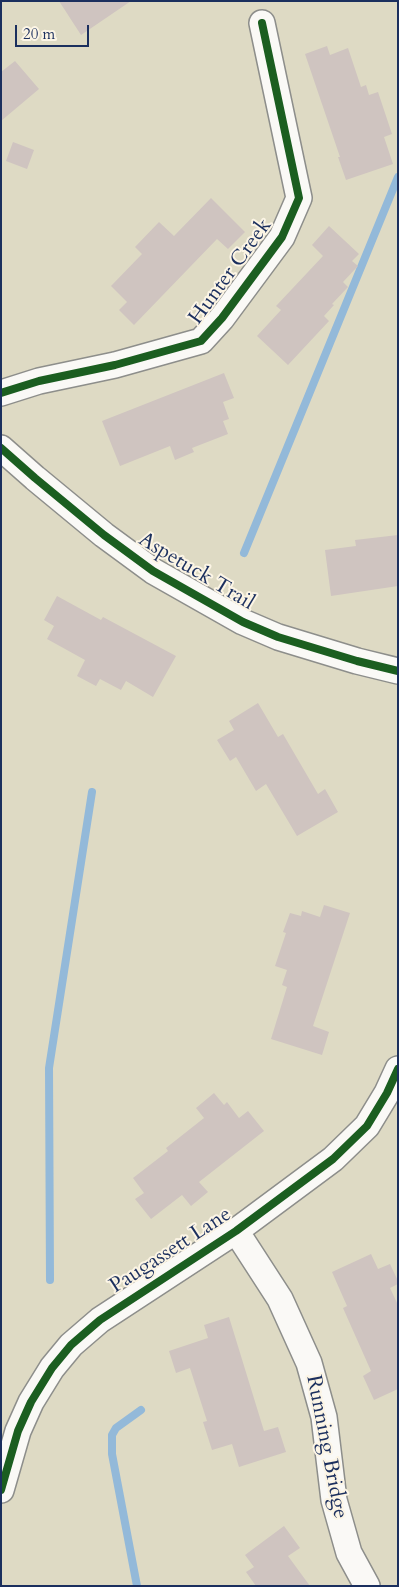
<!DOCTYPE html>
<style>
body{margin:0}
#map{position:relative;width:399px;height:1587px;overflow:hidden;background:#dedac4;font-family:Cardo,serif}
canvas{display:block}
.frame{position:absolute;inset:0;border:2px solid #1b2f5e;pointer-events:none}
.scale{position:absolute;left:15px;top:25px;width:74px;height:22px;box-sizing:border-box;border:2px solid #1b2f5e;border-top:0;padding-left:6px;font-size:15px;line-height:18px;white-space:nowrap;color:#1b2f5e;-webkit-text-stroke:4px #fcf5e5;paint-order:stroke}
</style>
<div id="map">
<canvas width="399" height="1587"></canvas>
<div class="frame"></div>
<div class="scale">20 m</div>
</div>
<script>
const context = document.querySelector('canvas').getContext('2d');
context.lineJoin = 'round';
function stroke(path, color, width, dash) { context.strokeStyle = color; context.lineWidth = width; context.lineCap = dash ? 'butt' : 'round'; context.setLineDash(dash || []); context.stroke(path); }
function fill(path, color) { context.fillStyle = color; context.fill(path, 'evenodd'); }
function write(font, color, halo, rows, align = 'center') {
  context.font = font + ' Cardo,serif'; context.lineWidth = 4; context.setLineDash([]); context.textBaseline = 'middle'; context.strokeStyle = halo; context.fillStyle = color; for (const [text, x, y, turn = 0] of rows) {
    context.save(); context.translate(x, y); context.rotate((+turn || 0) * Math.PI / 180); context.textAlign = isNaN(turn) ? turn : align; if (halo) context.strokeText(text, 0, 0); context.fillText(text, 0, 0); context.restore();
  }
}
stroke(new Path2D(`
 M244 553 398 177
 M50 1280 49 1068 92 792
 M137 1586 112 1454V1435L116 1428 141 1410`), '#93b9d9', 8);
fill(new Path2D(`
 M59 1H131L81 35Z
 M327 46 330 55 348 48 361 87 366 85 369 95 378 92 392 134 384 137 393 164 346 180 338 157H340L305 54Z
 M15 61 39 89 1 121V72Z
 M13 142 34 150 27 169 6 161Z
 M211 198 245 232 228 249 217 239 134 325 119 310 127 302 111 286 142 254 135 247 159 222 174 236Z
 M329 226 359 254 352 261 358 266 343 282 348 287 332 304 334 305 324 316 329 321 288 365 257 336 281 310 276 306 323 256 312 245Z
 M224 373 234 398 223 402 229 419 223 421 228 434 192 448 194 452 175 460 170 446 120 466 102 421Z
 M398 535V586L331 596 325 550 356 546 355 540Z
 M57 596 101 620 103 617 176 656 153 697 126 681 121 690 100 679 96 686 77 676 85 660 47 639 54 626 44 620Z
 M258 703 278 737 283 734 318 794 325 789 338 812 297 836 266 784 256 791 236 757 230 761 217 740 234 730 229 721Z
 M324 905 350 913 313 1026 329 1032 322 1055 271 1039 287 987 282 985 287 970 275 966 286 933 283 932 290 913 301 916 302 911 320 917Z
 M214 1093 224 1105 227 1102 239 1118 248 1111 264 1131 199 1182 208 1192 191 1206 182 1195 151 1219 135 1199 144 1193 133 1178 168 1151 166 1148 204 1118 196 1108Z
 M371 1254 378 1269 390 1264 398 1281V1284L390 1288 398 1305V1389L374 1400 363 1376 371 1371 343 1308 347 1306 332 1272Z
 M229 1317 264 1431 278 1427 286 1452 239 1467 232 1444 212 1450 203 1422 207 1421 190 1368 176 1373 169 1351 208 1338 204 1325Z
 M284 1526 300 1548 288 1556 310 1586H256L246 1572 254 1567 245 1555Z`), '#cfc4c0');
const minor = new Path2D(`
 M1 393 39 381 115 365 201 341 222 318 282 237 299 198 262 23
 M1 448 35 478 104 535 153 571 243 622 278 637 357 661 398 671
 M236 1231 280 1299 309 1363 324 1417 334 1500 349 1553 367 1586
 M1 1490 18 1431 31 1402 52 1368 71 1345 100 1320 236 1231 333 1159 367 1126 387 1093 398 1069`);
stroke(minor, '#8d8e8b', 28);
stroke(minor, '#faf9f6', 25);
stroke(new Path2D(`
 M1 393 39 381 115 365 201 341 222 318 282 237 299 198 262 23
 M1 448 35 478 104 535 153 571 243 622 278 637 357 661 398 671
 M1 1490 18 1431 31 1402 52 1368 71 1345 100 1320 236 1231 333 1159 367 1126 387 1093 398 1069`), '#1b5e20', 8);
write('21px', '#1b2f5e', '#fcf5e5', [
 ["Hunter Creek",231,272,-54],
 ["Aspetuck Trail",196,572,31],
 ["Paugassett Lane",171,1251,-33],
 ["Running Bridge",326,1447,79]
]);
</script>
